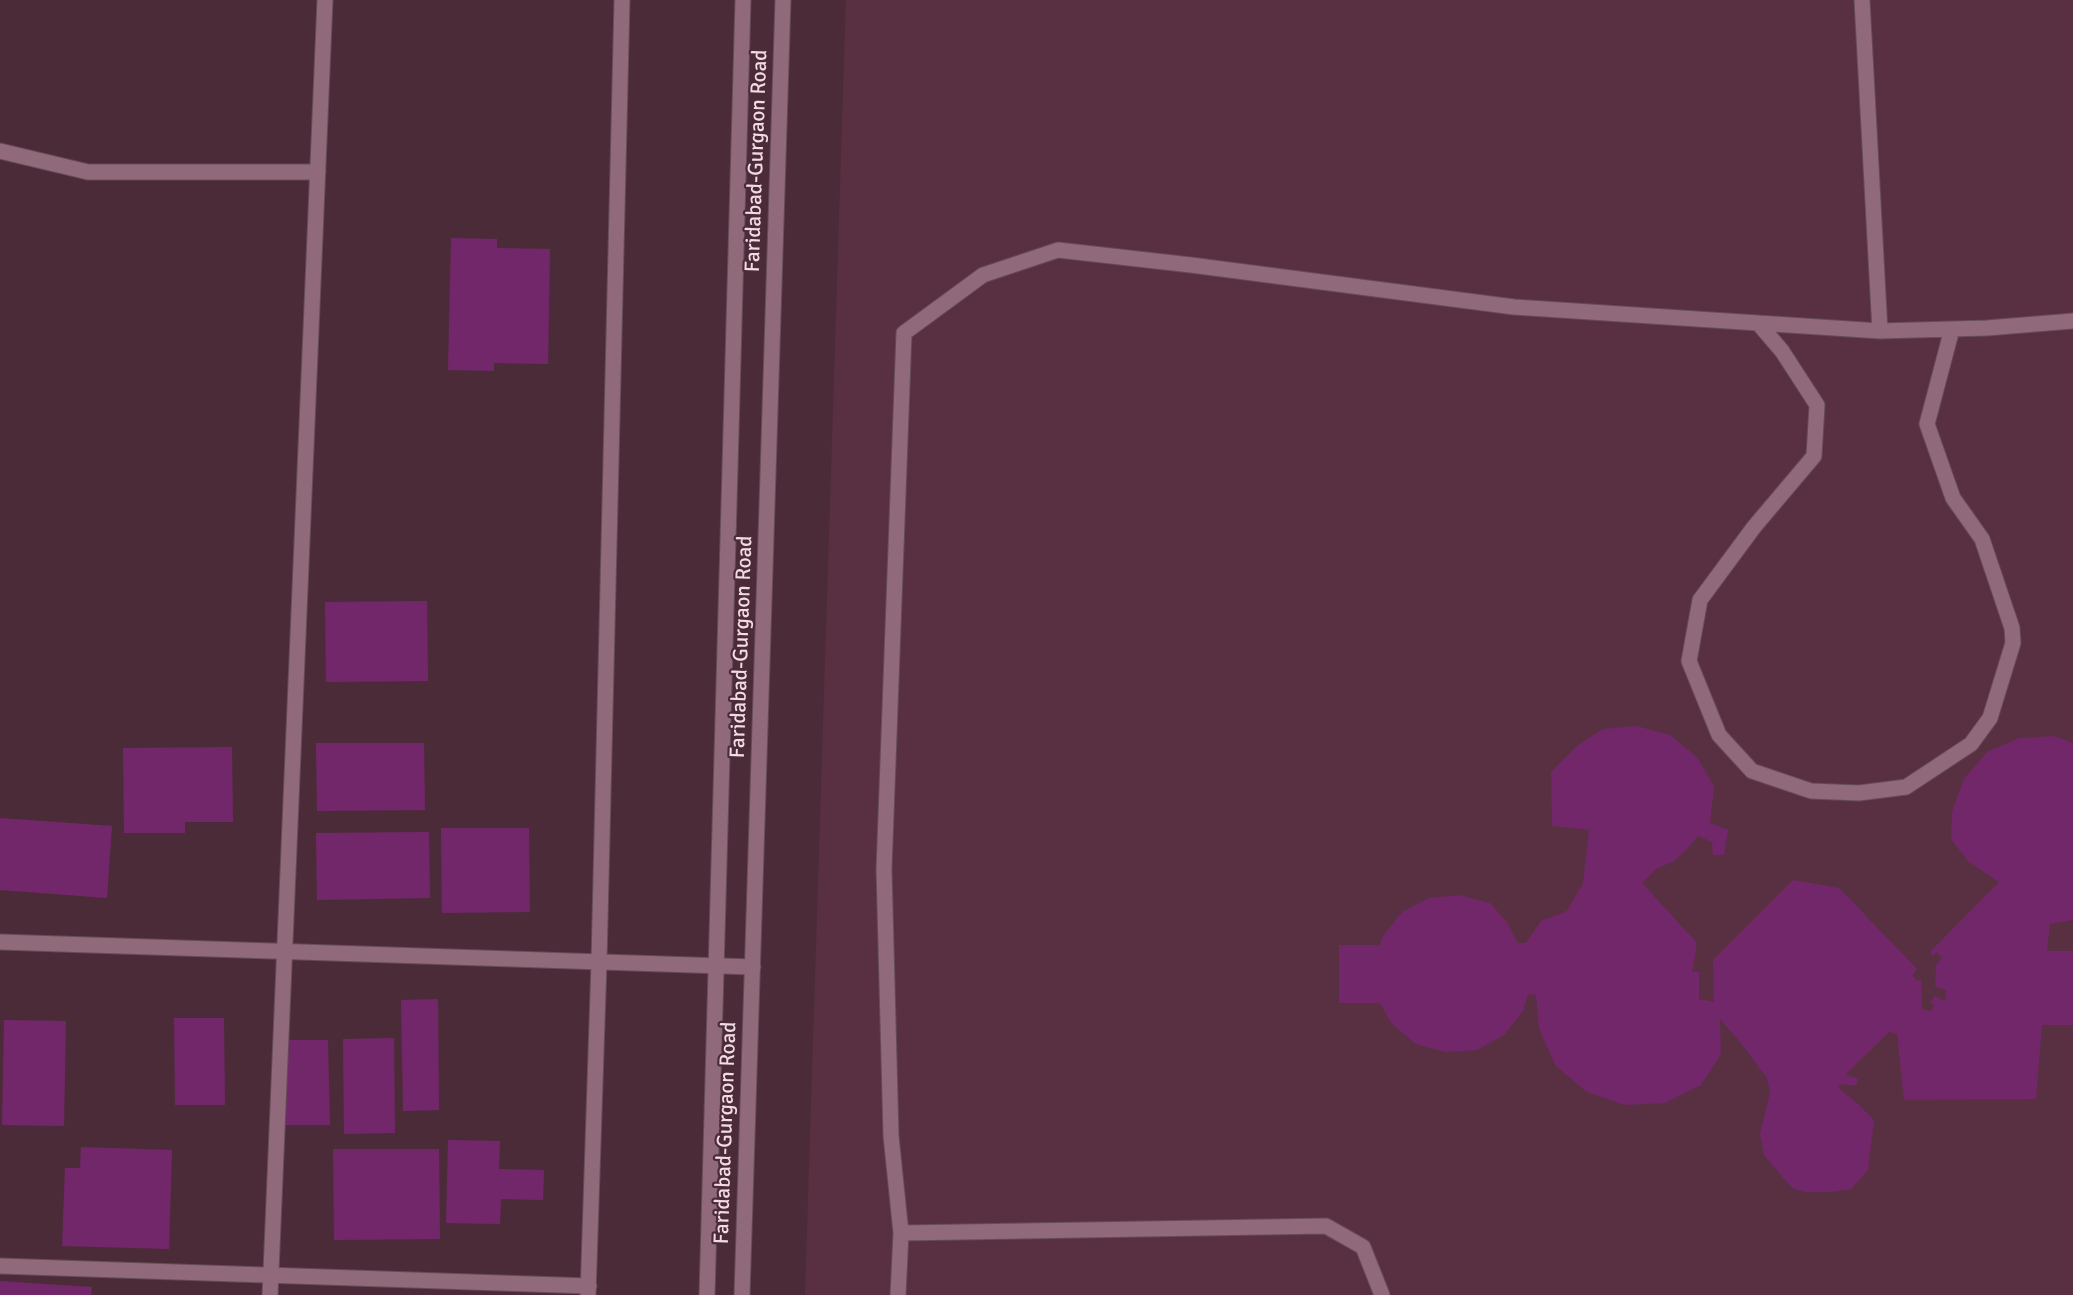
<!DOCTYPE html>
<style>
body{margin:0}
canvas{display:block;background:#4c2b39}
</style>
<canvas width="2073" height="1295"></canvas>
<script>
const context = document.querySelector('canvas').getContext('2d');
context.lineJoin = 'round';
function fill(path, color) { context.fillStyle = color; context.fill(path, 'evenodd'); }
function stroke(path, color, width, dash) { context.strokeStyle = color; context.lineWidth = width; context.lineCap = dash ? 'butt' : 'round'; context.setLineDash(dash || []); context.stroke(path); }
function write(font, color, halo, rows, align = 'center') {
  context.font = font + ' Signika,sans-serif'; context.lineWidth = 4.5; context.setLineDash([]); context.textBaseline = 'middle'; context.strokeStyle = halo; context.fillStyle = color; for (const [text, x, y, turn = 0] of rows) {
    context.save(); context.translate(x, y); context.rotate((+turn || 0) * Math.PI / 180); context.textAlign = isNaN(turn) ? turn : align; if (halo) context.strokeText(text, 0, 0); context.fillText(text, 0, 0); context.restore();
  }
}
fill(new Path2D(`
 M846 0H2073V1295H805Z`), '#593042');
fill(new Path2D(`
 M451 238 497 239V248L550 249 548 364 494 363V371L448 370Z
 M427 601 428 681 326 682 325 602Z
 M1637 726 1670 735 1697 757 1714 787 1710 823 1728 830 1724 855H1713L1712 842 1698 836 1687 849 1674 861 1656 869 1642 883 1697 943 1692 972H1699V999L1714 1002 1713 960 1793 880 1839 888 1917 969 1912 976 1918 981 1921 979 1922 1009 1930 1011 1935 1006 1930 1003 1935 996 1945 1001 1946 991 1935 986 1936 965 1942 958 1937 952 1933 956 1930 952 1999 882 1968 861 1951 839 1952 812 1964 779 1987 752 2019 738 2054 736 2073 743V920L2050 924 2047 951H2073V1025H2042L2036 1099 1904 1100 1897 1034 1889 1032 1846 1074 1858 1079 1856 1086 1841 1084 1838 1088 1857 1103 1874 1120 1868 1170 1851 1189 1830 1192H1805L1792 1188 1764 1155 1760 1134 1770 1092 1767 1078 1741 1043 1720 1019 1721 1054 1701 1085 1665 1103 1625 1105 1587 1092 1556 1066 1539 1029 1536 995 1528 994 1523 1011 1504 1035 1477 1050 1446 1052 1416 1044 1392 1024 1380 1003H1339V945H1380L1383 936 1402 912 1429 898 1460 895 1490 903 1506 921 1518 943H1526L1541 921 1567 911 1583 883 1589 830 1552 826 1551 772 1578 745 1603 729Z
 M316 743H424L425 810 317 811Z
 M232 747 233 822H185V833H124L123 748Z
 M0 818 112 826 107 898 0 890Z
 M441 828H529L530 912 442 913Z
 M429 832 430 898 317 900 316 833Z
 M438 999 439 1110 403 1111 401 1000Z
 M174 1018H224L225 1105H175Z
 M4 1020 66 1021 64 1126 2 1125Z
 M394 1038 395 1133 344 1134 343 1039Z
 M284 1040H328L330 1125H285Z
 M448 1140 500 1141 499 1169 544 1170 543 1200 501 1199 500 1224 446 1223Z
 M81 1147 172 1150 169 1249 62 1246 65 1168H80Z
 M333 1149H439L440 1239 334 1240Z
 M0 1281 92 1287 91 1295H0Z`), '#72276a');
const lane = new Path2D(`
 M1862 0 1880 331
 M1758 323 1782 351 1817 405 1814 456 1754 527 1700 600 1689 661 1719 735 1752 771 1811 791 1859 793 1906 787 1971 744 1990 718 2013 643 2012 628 1982 539 1953 498 1927 424 1952 329
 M901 1233 1326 1226 1363 1247 1382 1295
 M898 1295 901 1233 891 1136 884 869 904 333 983 275 1058 250 1191 265 1514 307 1880 331 1987 328 2073 321`);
const street = new Path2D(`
 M0 151 88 172H318
 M0 942 753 967
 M0 1266 589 1286
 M270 1295 325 0
 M588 1295 599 962 622 0`);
const secondary = new Path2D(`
 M707 1295 743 0
 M742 1295 783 0`);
stroke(lane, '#674b58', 17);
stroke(street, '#674b58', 17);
stroke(secondary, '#674b58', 17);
stroke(lane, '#906a7a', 15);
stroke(street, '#906a7a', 15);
stroke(secondary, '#906a7a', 15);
write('21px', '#f2dce4', '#4c2b39', [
 ["Faridabad-Gurgaon Road",757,161,-88],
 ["Faridabad-Gurgaon Road",742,647,-88],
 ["Faridabad-Gurgaon Road",726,1133,-88]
]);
</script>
